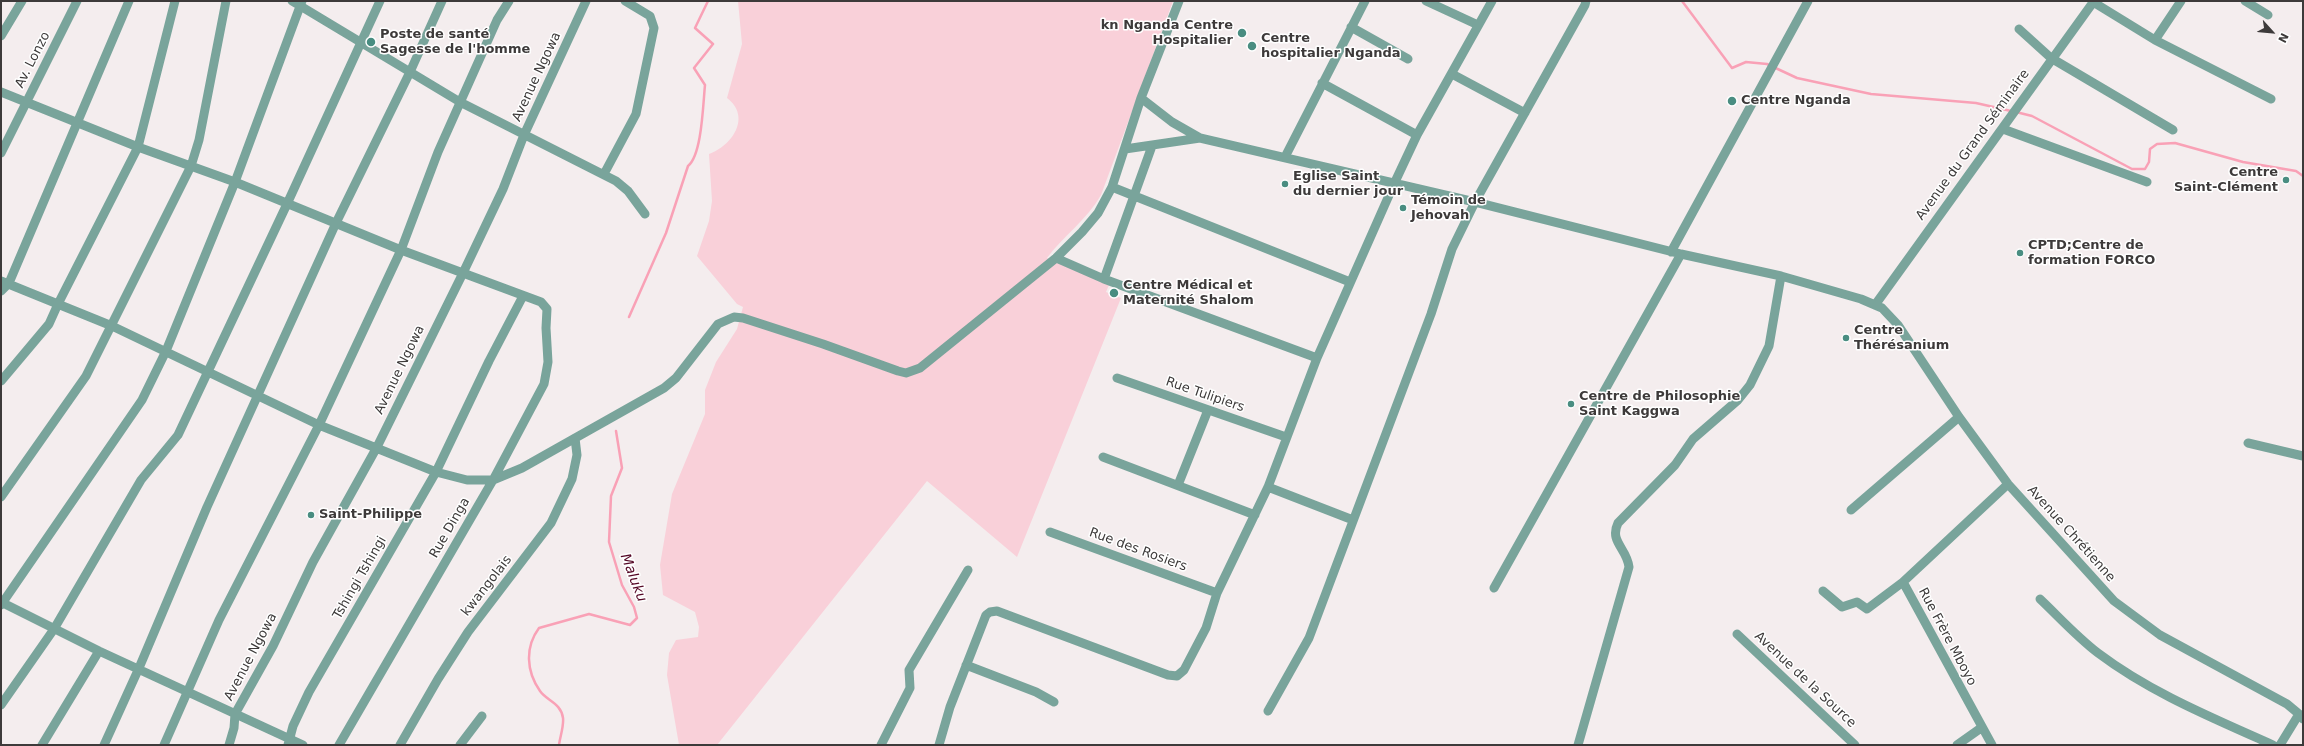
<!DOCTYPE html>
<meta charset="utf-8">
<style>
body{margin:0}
#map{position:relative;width:2304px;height:746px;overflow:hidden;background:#f4edee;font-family:"DejaVu Sans",sans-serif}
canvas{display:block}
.frame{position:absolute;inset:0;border:2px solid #3d3a3a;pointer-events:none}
.north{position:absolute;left:2252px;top:12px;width:40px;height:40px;-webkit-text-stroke:3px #fff;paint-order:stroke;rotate:117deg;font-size:11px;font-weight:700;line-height:16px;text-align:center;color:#3d3a3a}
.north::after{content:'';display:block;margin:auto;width:14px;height:18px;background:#3d3a3a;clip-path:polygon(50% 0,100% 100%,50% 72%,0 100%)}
</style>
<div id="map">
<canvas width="2304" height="746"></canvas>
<div class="frame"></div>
<div class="north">N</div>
</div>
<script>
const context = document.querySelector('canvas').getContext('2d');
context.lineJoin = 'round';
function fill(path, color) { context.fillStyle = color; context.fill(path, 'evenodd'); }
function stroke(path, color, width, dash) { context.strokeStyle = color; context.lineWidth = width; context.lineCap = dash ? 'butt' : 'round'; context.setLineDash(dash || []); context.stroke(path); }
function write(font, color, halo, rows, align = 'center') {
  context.font = font + ' "DejaVu Sans",sans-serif'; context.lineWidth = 3; context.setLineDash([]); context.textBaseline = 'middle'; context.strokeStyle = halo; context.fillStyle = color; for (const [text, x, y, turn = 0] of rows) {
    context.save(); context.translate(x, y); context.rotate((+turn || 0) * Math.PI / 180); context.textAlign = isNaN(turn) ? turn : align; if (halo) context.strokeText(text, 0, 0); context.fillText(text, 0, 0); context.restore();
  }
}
fill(new Path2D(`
 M738 1H1173L1101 195C1087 220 1063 236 1047 258L1109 285 1106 292 1121 298 1017 557 927 481 717 745H679L667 675 669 653 676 640 698 637 699 627 695 612 663 595 660 565 672 494 705 414V390L716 362 737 329 743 307 737 304 697 256 709 221 712 201 709 154C732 146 752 117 727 98L742 44Z`), '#f9d0d9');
stroke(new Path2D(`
 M1682 1 1732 68 1746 62 1767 64 1797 78 1871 94 1976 103 2011 111
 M2016 112 2032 116 2132 169H2145L2149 162 2150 149 2157 144 2175 143 2243 162 2296 171 2303 176
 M629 317 666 233 688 166C702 155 703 104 705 85L694 68 713 44 695 28 708 1
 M559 745C560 737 564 726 563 718 561 703 547 701 540 691 526 671 525 647 539 628L589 614 630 625 637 618 634 607 622 585 609 542 611 496 622 468 616 431`), '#f9a1b6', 2.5);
stroke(new Path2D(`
 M292 1 460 102 616 181 628 191 645 214
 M1426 1 1478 25
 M2245 1 2268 15
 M2093 2 2155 40 2271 99
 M1351 27 1408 59
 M2019 29 2051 58 2173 130
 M1 36 22 1
 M2155 40 2181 1
 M1452 74 1525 113
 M1322 83 1417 135
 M1 92 138 147 235 182 401 250 541 302 547 309 546 328 548 362 544 384 493 480 339 745
 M1141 98 1172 122 1200 138 1475 202 1681 254 1781 276 1861 299 1882 308 1898 325 1959 417 2008 484 2114 601 2160 635 2287 704 2299 714 2303 719
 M2003 129 2147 182
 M1125 149 1200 138
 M1 153 77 1
 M1285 157 1365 1
 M604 174 636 114 654 28 650 16 625 1
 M1112 187 1350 282
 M1671 252 1808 1
 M1056 258 1104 279 1317 358
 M1104 279 1152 146
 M1 281 112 326 319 425 436 472 467 480H493L522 468 664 388 676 378 718 324 734 317 743 318 823 344 898 371 906 373 920 368 1056 258 1082 232 1098 213 1112 187 1141 98 1179 1
 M1 291 9 283 129 1
 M1875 305 2094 1
 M1117 378 1286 437
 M1 381 49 324 58 304 138 147 175 1
 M2248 443 2303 456
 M1103 457 1255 515
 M1178 485 1208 410
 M1268 487 1353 520
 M1 497 86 376 191 166 199 140 226 1
 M1851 510 1959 417
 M1050 532 1217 593
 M1494 588 1681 254
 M1823 591 1842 607 1857 602 1867 609 1903 582
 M2040 599C2059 617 2077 637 2098 653 2151 693 2213 718 2273 745
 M1 602 99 651 303 745
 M1 605 142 400 166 351 235 182 302 1
 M1737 634 1855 745
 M966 665 1036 692 1054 702
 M1 705 54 629 141 480 178 435 287 204 380 1
 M1268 711 1309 638 1431 314 1452 249 1475 202 1585 5 1586 1
 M42 745 99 651
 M104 745 139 668 207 507 336 223 410 72 442 1
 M164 745 219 620 319 425 401 250 438 152 497 20 509 1
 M229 745 234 728 235 714 273 646 313 562 377 447 463 273 503 189 524 135 586 1
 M288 745 293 726 309 692 436 472 489 361 523 296
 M400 745 438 679 468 632 551 523 572 479 577 455 575 438
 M460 745 482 716
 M881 745 910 688 909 670 968 570
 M939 745 950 707 986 615 990 612 997 611 1168 675 1177 676 1184 670 1206 628 1217 593 1268 487 1317 358 1394 184 1417 135 1492 1
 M1578 745 1629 567C1627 548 1609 542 1618 523L1675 465 1693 439 1738 400 1750 385 1769 346 1781 276
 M1957 745 1981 728
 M1992 745 1903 582 2008 484
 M2280 745 2299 714`), '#79a49b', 9);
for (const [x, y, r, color] of [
 [1242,33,5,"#498d81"],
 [371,42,5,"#498d81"],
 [1252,46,5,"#498d81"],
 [1732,101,5,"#498d81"],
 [2286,180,4,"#498d81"],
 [1285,184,4,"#498d81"],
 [1403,208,4,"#498d81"],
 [2020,253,4,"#498d81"],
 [1114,293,5,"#498d81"],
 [1846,338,4,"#498d81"],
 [1571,404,4,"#498d81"],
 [311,515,4,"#498d81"]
]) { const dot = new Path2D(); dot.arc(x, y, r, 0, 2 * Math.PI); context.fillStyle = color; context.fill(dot); stroke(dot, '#fff', 1.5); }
write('bold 13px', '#3d3a3a', '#fff', [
 ["kn Nganda Centre",1233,26,"right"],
 ["Hospitalier",1233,41,"right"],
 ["Poste de santé",380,35],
 ["Sagesse de l'homme",380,50],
 ["Centre",1261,39],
 ["hospitalier Nganda",1261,54],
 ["Centre Nganda",1741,101],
 ["Centre",2278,173,"right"],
 ["Saint-Clément",2278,188,"right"],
 ["Eglise Saint",1293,177],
 ["du dernier jour",1293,192],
 ["Témoin de",1411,201],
 ["Jehovah",1411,216],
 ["CPTD;Centre de",2028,246],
 ["formation FORCO",2028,261],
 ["Centre Médical et",1123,286],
 ["Maternité Shalom",1123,301],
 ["Centre",1854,331],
 ["Thérésanium",1854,346],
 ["Centre de Philosophie",1579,397],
 ["Saint Kaggwa",1579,412],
 ["Saint-Philippe",319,515]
], 'left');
write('13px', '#3d3a3a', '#fff', [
 ["Av. Lonzo",33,60,-63],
 ["Avenue Ngowa",537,77,-65],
 ["Avenue du Grand Séminaire",1973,145,-54],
 ["Avenue Ngowa",400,370,-64],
 ["Rue Tulipiers",1205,395,19],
 ["Rue Dinga",450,528,-60],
 ["Avenue Chrétienne",2071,534,48],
 ["Rue des Rosiers",1138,550,20],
 ["Tshingi Tshingi",360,578,-60],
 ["kwangolais",487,586,-52],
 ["Rue Frère Mboyo",1947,637,62],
 ["Avenue Ngowa",251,657,-62],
 ["Avenue de la Source",1805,680,43]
]);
write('italic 14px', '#550826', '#fff', [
 ["Maluku",633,578,69]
]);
</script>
